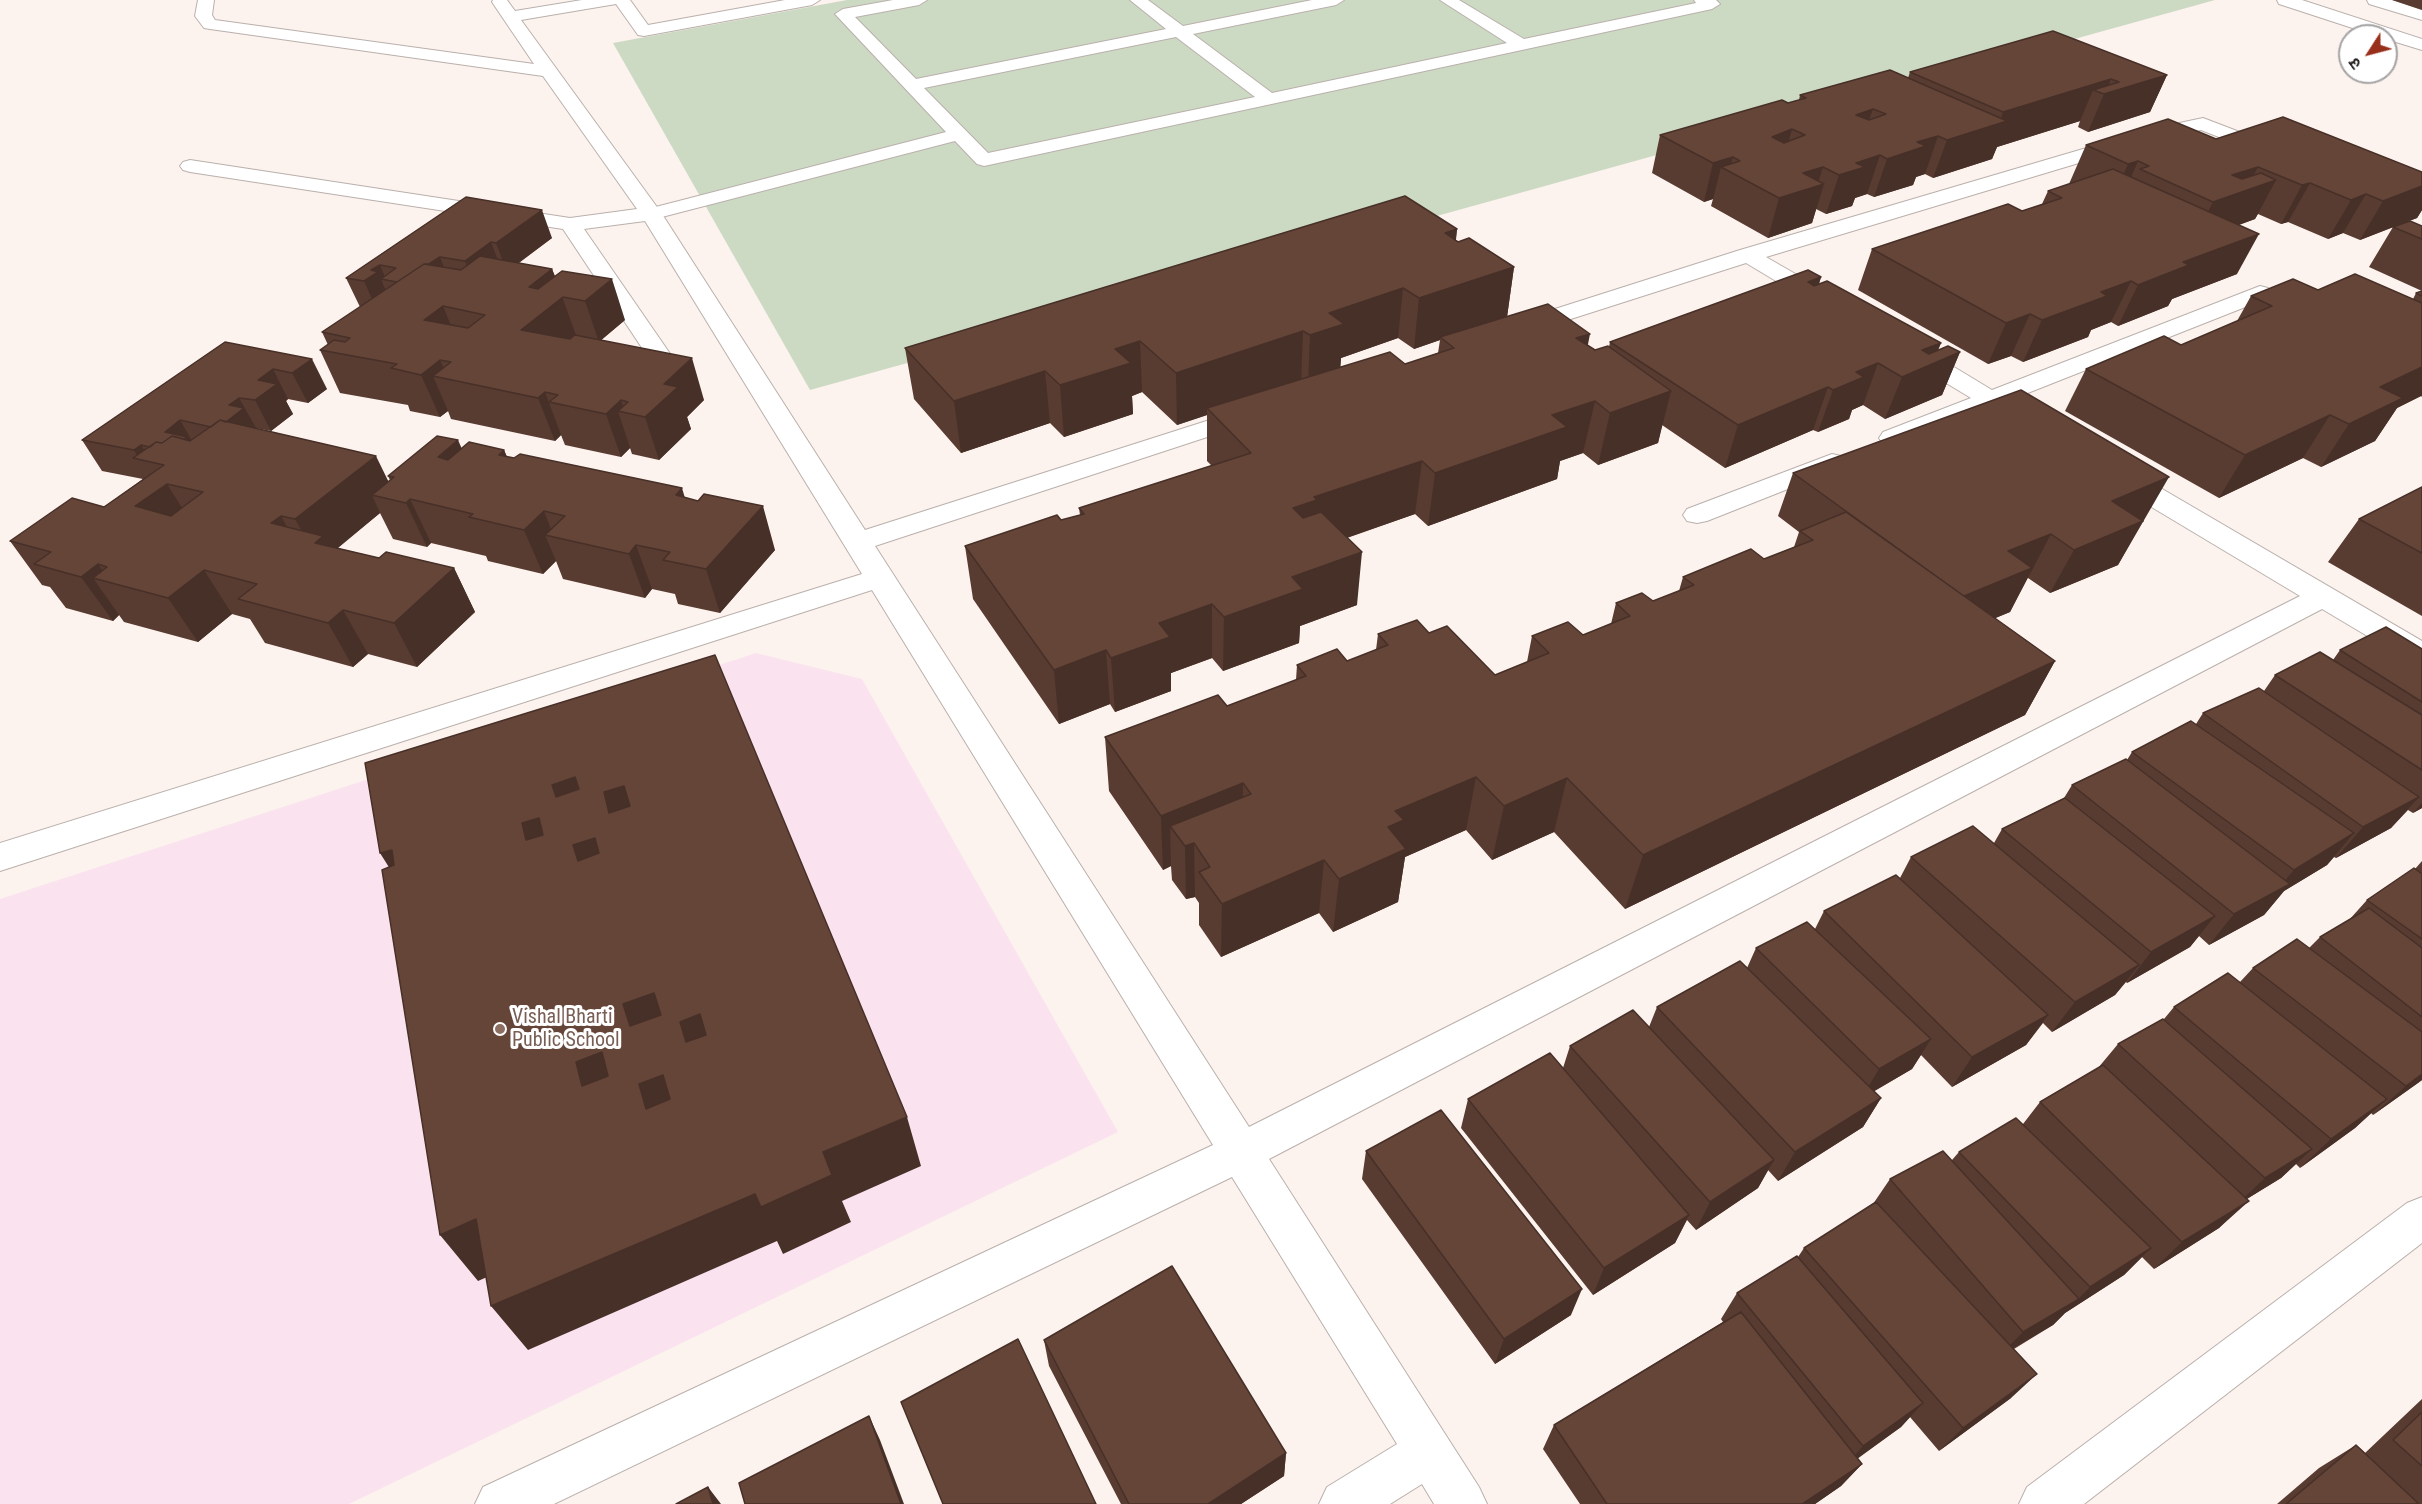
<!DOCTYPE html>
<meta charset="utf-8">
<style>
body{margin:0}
#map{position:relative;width:2422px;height:1504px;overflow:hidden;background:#fcf2ee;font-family:"Roboto Condensed","Noto Sans Devanagari",sans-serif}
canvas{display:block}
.north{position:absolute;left:2338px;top:24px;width:60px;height:60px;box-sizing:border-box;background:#fff;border:2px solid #a5a3a3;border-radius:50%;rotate:234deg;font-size:16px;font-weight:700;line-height:24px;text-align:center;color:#1e1a19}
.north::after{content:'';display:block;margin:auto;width:21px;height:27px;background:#982f1a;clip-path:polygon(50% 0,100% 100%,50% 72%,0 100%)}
</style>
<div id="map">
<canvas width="2422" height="1504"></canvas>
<div class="north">उ</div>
</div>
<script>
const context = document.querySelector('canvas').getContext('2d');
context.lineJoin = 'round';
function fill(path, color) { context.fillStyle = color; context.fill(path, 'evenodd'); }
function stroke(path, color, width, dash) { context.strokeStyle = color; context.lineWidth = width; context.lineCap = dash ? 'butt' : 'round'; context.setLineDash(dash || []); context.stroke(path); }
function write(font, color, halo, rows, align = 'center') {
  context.font = font + ' "Roboto Condensed",sans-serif'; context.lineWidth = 6; context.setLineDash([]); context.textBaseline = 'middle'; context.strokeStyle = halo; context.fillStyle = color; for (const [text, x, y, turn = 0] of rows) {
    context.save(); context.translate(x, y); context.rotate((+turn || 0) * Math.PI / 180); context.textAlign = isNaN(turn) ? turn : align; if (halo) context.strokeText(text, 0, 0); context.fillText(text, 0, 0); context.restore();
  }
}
fill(new Path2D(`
 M756 653 862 679 1118 1132 349 1504H0V899Z`), '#fae3ef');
fill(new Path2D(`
 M847 0H2215L810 390 613 43Z`), '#ccdac3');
const service = new Path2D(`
 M893 0H927L919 5 855 17 916 79 1166 29 1130 0H1148L1183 26 1312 0H1344L1336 5 1193 34 1272 93 1507 43 1440 0H1459L1524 39 1696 3 1694 0H1716L1720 4 1712 9 984 166 977 164 955 141 658 218H644L641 214 644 210 946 132 835 14 843 9ZM1176 37 1255 97 988 153 924 88Z`);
const minor = new Path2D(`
 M198 0H214L212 15 215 20 534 64 492 2 493 0H507L515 11 582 0H630L648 25 785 0H820L812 5 644 36 638 35 616 4 521 20 662 214 865 530 1241 410 1250 407 1259 410 1263 415 1259 420 875 546 1249 1127 2300 596 2108 481 2105 475 2108 469 2118 467 2128 469 2422 641V665L2411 662 2322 609 1269 1159 1479 1487 1487 1504H1434L1422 1484 1390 1504H1319L1327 1487 1397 1444 1232 1177 554 1504H475L483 1487 1213 1145 872 590 0 871V843L862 574 645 221 584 229 673 358 670 363 661 365 652 363 563 229 190 172 183 170 180 166 183 162 190 160 570 218 637 209 543 76 210 29 204 28 195 16Z
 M2277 0H2302L2422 39V50L2386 39V36H2377L2279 4Z
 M2367 0H2392L2422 10V20L2369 4Z
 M2203 118 2279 147 2282 151 2279 155H2265L2201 130 2162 138 1766 257 1832 295 1836 300 1832 305 1824 307 1816 305 1746 263 1527 333 1519 335 1511 333 1507 328 1511 323 1740 250 2151 129Z
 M2260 286 2268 288 2271 293 2268 298 2010 400 2039 418 2043 423 2039 428C2020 433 2004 418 1989 409L1901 444 1892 446 1883 444 1879 438 1883 432 1971 398 1903 357 1900 352 1903 347 1912 345 1921 347 1992 390Z
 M1832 454 1841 456 1845 462 1841 468 1707 521 1697 523 1687 521 1683 515 1687 509Z
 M2422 1197V1243L2084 1504H2019L2027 1487 2407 1203Z`);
stroke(service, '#bab0ac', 2);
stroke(minor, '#bab0ac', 2);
fill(service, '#fff');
fill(minor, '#fff');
fill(new Path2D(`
 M2392 0H2422V10Z
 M1910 72 2167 75 2150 112 2088 132 2078 127 2080 121 1997 147 1992 159 1933 178 1925 174 1916 177 1913 185 1874 197 1867 194 1855 198 1852 206 1826 214 1816 209 1812 223 1768 238 1711 206 1713 199 1704 202 1652 173 1660 135 1788 103 1799 100 1800 95 1908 78Z
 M2216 139 2422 172V210L2417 218 2398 225 2422 226V291L2369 267 2393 227 2360 240 2343 233 2328 239 2288 222 2281 224 2258 214 2255 219 2239 225 2237 274 2172 299 2168 306 2118 326 2111 322 2091 330 2088 337 2023 362 2011 356 1988 364 1858 290 1872 249 2022 211 2042 204 2048 191 2069 184 2086 145Z
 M466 197 552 238 518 263 552 269 555 276 625 320 601 340 704 400 687 417 691 429 659 460 632 454 630 448 621 457 565 445 561 435 555 441 451 419 448 411 440 417 410 411 408 405 340 393 320 350 328 345 322 332 360 307 346 278Z
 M1457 229 1456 240 1514 267 1507 317 1588 346 1595 350 1609 347 1610 342 1821 277 1819 284 1941 343 1938 350 1960 352 1942 395 1885 419 1863 405 1852 410 1849 419 1818 432 1813 430 1725 468 1662 425 1658 443 1598 465 1583 453 1560 461 1557 479 1428 526 1415 514 1347 538 1357 605 1300 626 1299 643 1223 671 1212 658 1171 673V691L1115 712 1110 704 1059 724 973 599 965 546 1080 515 1079 508 1212 466 1207 461V415L1177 425 1142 392 1132 396 1133 414 1064 437 1050 423 961 453 914 399 905 348ZM1398 338 1414 349 1440 340 1438 353 1405 364 1340 367 1341 358Z
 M2318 290 2413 299 2416 293 2422 291V397L2421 396 2397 408 2375 441 2321 467 2303 458 2219 498 2065 411 2086 369 2181 345 2237 321 2251 296Z
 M225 342 327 389 308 403 288 399 286 401 293 414 271 431 256 428 389 481 390 480 388 476 462 448 504 450 507 457 685 497 775 550 720 613 678 604 675 594 652 589 645 598 563 579 556 561 543 574 488 561 486 556 431 543 427 547 393 539 380 513 337 548 379 558 454 568 475 612 417 667 368 654 353 667 265 643 250 619 232 614 198 642 124 622 119 615 113 621 66 608 50 587 42 585 10 541 104 507 143 479 102 471 82 440Z
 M1793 473 2144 521 2142 522 2118 565 2050 593 2028 578H2027L2010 612 1995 618 2055 661 2025 715 1625 909 1554 832 1492 860 1466 830 1405 857 1398 902 1333 932 1319 913 1221 957 1199 925V903L1195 897 1186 899 1172 880 1171 866 1163 870 1109 791 1105 737 1227 706 1296 680 1297 665 1347 661 1376 650 1378 634 1429 633 1495 675 1527 662 1532 636 1583 635 1611 624 1616 603 1653 601 1679 591 1683 577 1764 559 1794 547 1799 532 1778 516Z
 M2422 487V616L2328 562 2359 519Z
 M2422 649V808L2413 813 2408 810 2391 828 2336 858 2334 857 2327 865 2284 891 2264 915 2209 945 2199 936 2190 947 2127 983 2126 982 2115 995 2052 1032 2043 1023 2026 1045 1952 1087 1921 1055 1912 1069 1874 1091 1881 1098 1863 1127 1778 1181 1768 1170 1758 1188 1696 1230 1687 1220 1675 1243 1593 1295 1461 1128 1468 1099 1563 1068 1570 1046 1649 1027 1657 1007 1747 968 1756 948 1815 929 1824 911 1900 878 1911 857 1994 843 2002 829 2064 798 2072 785 2127 760 2132 752 2196 724 2203 713 2264 691 2275 675 2333 660 2340 650Z
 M2422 861V1080L2373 1115 2371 1113 2355 1128 2300 1168 2296 1164 2281 1178 2247 1199 2219 1228 2154 1269 2142 1257 2124 1275 2065 1313 2053 1325 2014 1349 2011 1398 1939 1451 1910 1417 1901 1427 1857 1458 1862 1464 1841 1486 1815 1504H1580L1543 1449 1554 1425 1723 1322 1721 1319 1737 1293 1798 1257 1804 1248 1873 1204 1890 1179 1952 1160 1959 1152 2023 1124 2040 1102 2098 1068 2118 1044 2164 1019 2174 1007 2240 982 2253 968 2309 948 2320 937 2349 920 2367 900 2415 869Z
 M1366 1151 1571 1315 1495 1364 1362 1179Z
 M1044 1340 1286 1453 1284 1476 1241 1504H1121L1049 1366Z
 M2422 1399V1504H2277L2319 1468 2356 1445 2365 1453Z`), '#583b31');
fill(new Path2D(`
 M2167 75 2150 112 2088 132 2104 94 2093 90 2080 121 1997 147 1992 159 1933 178 1947 140 1999 124 2003 112 2111 79 2105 94Z
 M1873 109 1860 146 1856 115Z
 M1792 129 1782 167 1772 137Z
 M1938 136 1925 174 1916 177 1913 185 1874 197 1887 159 1917 142Z
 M1880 155 1867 194 1855 198 1852 206 1826 214 1839 175 1856 163Z
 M1733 157 1729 171 1721 167 1713 199 1704 202 1713 163Z
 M2138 161 2121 200 2111 203 2128 164Z
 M1823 167 1817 186 1824 184 1812 223 1768 238 1779 198 1803 173Z
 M2258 167 2245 191 2276 180 2255 219 2193 241 2213 202 2232 175Z
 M2310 183 2288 222 2281 224 2302 185Z
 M2422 186V210L2417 218 2360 240 2383 201Z
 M2366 194 2343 233 2328 239 2351 200Z
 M542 210 552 238 507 272 496 243Z
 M1457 229 1451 278 1445 233Z
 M2259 234 2237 274 2172 299 2168 306 2118 326 2138 285 2183 262Z
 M491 242 502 271 476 290 465 261Z
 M440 257 451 286 403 283Z
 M380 265 386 280 381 279 390 301 377 310 364 281 371 270Z
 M1514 267 1507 317 1440 337V340L1414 349 1419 298Z
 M552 269 577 338 537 372 521 330 529 287Z
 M1821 277 1808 318V282Z
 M612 279 625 320 599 342 585 301Z
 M2131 281 2111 322 2091 330 2088 337 2023 362 2042 320 2101 292Z
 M1403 288 1398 338 1341 358 1340 375 1308 387 1310 335 1329 313Z
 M443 306 460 348 424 320Z
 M2030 314 2011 356 1988 364 2006 323Z
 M1303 331 1301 382 1207 408V415L1177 425 1176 373Z
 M1590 334 1580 385 1576 338Z
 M1140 341 1142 392 1132 396 1133 414 1064 437 1060 385 1115 349Z
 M1941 343 1932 364 1960 352 1942 395 1885 419 1902 377 1922 350Z
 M692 358 704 400 687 417 691 429 659 460 645 417 664 384Z
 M312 359 327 389 308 403 292 373Z
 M440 360 449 380 433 376 448 411 440 417 421 375Z
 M1878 363 1863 405 1852 410 1849 419 1818 432 1833 390 1856 372Z
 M2422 367V395L2421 396 2397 408 2375 441 2321 467 2349 424 2380 387Z
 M273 369 288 399 286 401 293 414 271 431 255 400 258 380Z
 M1045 371 1050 423 961 453 954 401Z
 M1828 387 1813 430 1725 468 1738 425Z
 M1671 391 1658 443 1598 465 1610 413Z
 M545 392 561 435 555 441 538 398Z
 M239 398 256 428H218L229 405Z
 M621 400 625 413 618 411 630 448 621 457 606 414Z
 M1595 401 1583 453 1560 461 1557 479 1428 526 1435 473 1552 415Z
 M2330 415 2303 458 2219 498 2245 455Z
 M180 420 198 451 165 432Z
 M458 440 477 483 438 457Z
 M141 445 152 462 139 459 134 450Z
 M504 450 522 493 499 455Z
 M376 456 397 499 372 495 380 513 320 563 295 519Z
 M1422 461 1415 514 1314 549 1293 508 1314 497Z
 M2169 477 2118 565 2050 593 2074 550 2112 501Z
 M167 484 194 527 135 506Z
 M682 488 695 532 676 495Z
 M410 499 431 543 427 547 406 503Z
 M763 506 775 550 720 613 706 569Z
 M544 511 554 537 545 535 556 561 543 574 524 530Z
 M281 516 305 559 271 523Z
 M2051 534 2010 612 1943 640 1964 596 2008 551Z
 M636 545 652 589 645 598 629 554Z
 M1362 552 1357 605 1300 626 1299 643 1223 671 1224 617 1292 577Z
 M98 564 111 583 93 578 119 615 113 621 81 577Z
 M454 568 475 612 417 667 394 623Z
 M204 570 232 614 198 642 168 598Z
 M1212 604V658L1171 673V691L1115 712 1111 658 1159 623Z
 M343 610 368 654 353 667 328 623Z
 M1106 650 1110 704 1059 724 1054 670Z
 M2055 661 2025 715 1625 909 1643 855Z
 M575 777 595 838 620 891 578 861 552 785Z
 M1476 777 1466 830 1405 857 1398 902 1333 932 1339 879 1388 827 1395 811Z
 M1567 778 1554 832 1492 860 1504 806Z
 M1243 783 1242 837 1194 843 1195 897 1186 899 1185 846 1170 826 1171 866 1163 870 1161 816Z
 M624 786 647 840 609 813 604 792Z
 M2419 797 2391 828 2336 858 2363 827Z
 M2422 803V808L2413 813Z
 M539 818 566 871 526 840 522 823Z
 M2354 833 2327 865 2284 891 2264 915 2209 945 2234 914 2275 892 2294 870Z
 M392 850 414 907 380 853Z
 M1324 860 1319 913 1221 957 1222 904Z
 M2215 916 2190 947 2127 983 2151 952Z
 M2139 965 2115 995 2052 1032 2075 1002Z
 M654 993 679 1044 630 1026 623 1004Z
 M700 1014 723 1066 686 1042 680 1022Z
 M2048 1015 2026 1045 1952 1087 1972 1057Z
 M1931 1039 1912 1069 1861 1099 1879 1069Z
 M602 1052 629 1103 582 1086 576 1062Z
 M2422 1074V1080L2418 1083 2373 1115 2406 1086Z
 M663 1075 688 1125 646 1109 639 1084Z
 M1881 1098 1863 1127 1778 1181 1795 1152Z
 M2387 1099 2355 1128 2300 1168 2331 1139Z
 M907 1117 921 1166 842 1201 851 1222 783 1254 777 1241 528 1350 491 1306 823 1152Z
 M2312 1149 2281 1178 2235 1206 2265 1178Z
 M1774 1160 1758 1188 1696 1230 1710 1202Z
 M2249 1201 2219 1228 2154 1269 2182 1242Z
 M1689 1215 1675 1243 1593 1295 1604 1268Z
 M476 1219 512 1266 478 1281 440 1235Z
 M2151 1248 2124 1275 2065 1313 2053 1325 1998 1357 2023 1332 2078 1299 2090 1287Z
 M1582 1289 1571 1315 1495 1364 1504 1339Z
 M2037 1374 2011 1398 1939 1451 1963 1428Z
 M1923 1403 1901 1427 1842 1470 1863 1446Z
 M869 1416 880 1440 904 1504H901Z
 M1286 1453 1284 1476 1241 1504H1208Z
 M1862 1464 1841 1486 1815 1504H1802Z
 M708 1487 721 1504H713Z`), '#473028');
const building = new Path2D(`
 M2053 31 2167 75 2104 94 2093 90 2119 82 2111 79 2003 112 1910 72Z
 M1890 70 2007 121 1947 140 1938 136 1917 142 1926 146 1887 159 1880 155 1856 163 1865 167 1839 175 1823 167 1803 173 1824 184 1779 198 1721 167 1740 161 1733 157 1713 163 1660 135 1782 100 1788 103 1806 98 1800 95ZM1873 109 1886 114 1869 120 1856 115ZM1792 129 1805 135 1784 143 1772 137Z
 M2283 117 2422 172V186L2383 201 2366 194 2351 200 2310 183 2302 185 2258 167 2232 175 2242 179 2261 173 2276 180 2213 202 2140 169 2149 166 2138 161 2128 164 2086 145 2168 119 2216 139Z
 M2113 169 2259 234 2183 262 2189 265 2138 285 2131 281 2101 292 2107 296 2042 320 2030 314 2006 323 1872 249 2008 204 2022 211 2062 198 2048 191Z
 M1405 196 1457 229 1445 233 1458 242 1469 238 1514 267 1419 298 1403 288 1329 313 1344 324 1310 335 1303 331 1176 373 1140 341 1115 349 1131 363 1060 385 1045 371 954 401 905 348Z
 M466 197 542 210 496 243 491 242 465 261 440 257 429 264H424L397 282 381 279 396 268 380 265 371 270 378 272 364 281 346 278Z
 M2410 221 2422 226V239L2393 227Z
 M480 256 552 269 529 287 538 289 562 271 612 279 585 301 563 297 521 330 570 339 575 335 692 358 664 384 678 387 645 417 618 411 628 402 621 400 606 414 549 402 558 395 545 392 538 398 433 376 451 362 440 360 421 375 391 368 397 364 320 350 334 340 345 342 350 338 322 332 424 264 461 270ZM443 306 485 315 468 328 424 320Z
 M1808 270 1821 277 1808 282 1814 286 1827 281 1941 343 1922 350 1929 354 1948 346 1960 352 1902 377 1878 363 1856 372 1864 377 1833 390 1828 387 1738 425 1610 342Z
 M2355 274 2422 303V367L2380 387 2403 398 2349 424 2330 415 2245 455 2086 369 2164 336 2181 345 2272 306 2251 296 2293 279 2318 290Z
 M2422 291V296L2416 293Z
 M1548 304 1590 334 1576 338 1595 350 1608 346 1671 391 1610 413 1595 401 1552 415 1567 427 1435 473 1422 461 1314 497 1317 500 1293 508 1303 518 1321 512 1362 552 1292 577 1303 589 1224 617 1212 604 1159 623 1170 637 1111 658 1106 650 1054 670 965 546 1057 515 1061 520 1084 514 1079 508 1251 453 1207 408 1390 352 1405 364 1454 348 1440 337Z
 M225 342 312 359 292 373 273 369 258 380 277 384 255 400 239 398 229 405 244 408 226 422 220 420 211 427 180 420 165 432 187 437 184 439 172 436 162 443 156 442 150 447 141 445 134 450 82 440Z
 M2021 390 2169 477 2112 501 2143 521 2074 550 2051 534 2008 551 2032 568 1964 596 1793 473Z
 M220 420 376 456 295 519 281 516 271 523 323 536 315 543 379 558 386 552 454 568 394 623 343 610 328 623 238 599 257 584 204 570 168 598 93 578 107 567 98 564 81 577 34 564 51 552 10 541 72 498 104 507 164 465 133 458 156 442 162 443 172 436 190 441ZM167 484 203 492 171 516 135 506Z
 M437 436 458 440 438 457 448 460 469 442 504 450 499 455 514 458 520 454 682 488 676 495 698 501 704 494 763 506 706 569 663 560 670 552 636 545 629 554 545 535 565 516 544 511 524 530 469 517 473 514 410 499 406 503 372 495 394 477 388 476Z
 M2422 487V553L2359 519Z
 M1846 512 2055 661 1643 855 1567 778 1504 806 1476 777 1395 811 1404 820 1388 827 1406 849 1339 879 1324 860 1222 904 1199 872 1210 867 1194 843 1185 846 1170 826 1251 794 1243 783 1161 816 1105 737 1218 695 1227 706 1306 676 1297 665 1337 649 1347 661 1388 645 1378 634 1417 620 1429 633 1447 626 1495 675 1549 653 1532 636 1568 622 1583 635 1630 616 1616 603 1642 593 1653 601 1694 585 1683 577 1751 549 1764 559 1813 540 1800 531Z
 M2386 627 2422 649V702L2340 650Z
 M2320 652 2422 715V770L2275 675Z
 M715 655 907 1117 823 1152 832 1175 761 1207 755 1194 491 1306 476 1219 440 1235 382 870 394 865 392 850 380 853 365 763ZM575 777 579 789 556 797 552 785ZM624 786 630 806 609 813 604 792ZM539 818 543 835 526 840 522 823ZM595 838 599 853 578 861 573 845ZM654 993 661 1015 630 1026 623 1004ZM700 1014 706 1035 686 1042 680 1022ZM602 1052 608 1076 582 1086 576 1062ZM663 1075 670 1099 646 1109 639 1084Z
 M2259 688 2419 797 2363 827 2203 713Z
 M2191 721 2354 833 2294 870 2132 752Z
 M2126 759 2290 884 2234 914 2072 785Z
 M2065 798 2215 916 2151 952 2002 829Z
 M1973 826 2139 965 2075 1002 1911 857Z
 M2414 868 2422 874V939L2367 900Z
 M1896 875 2048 1015 1972 1057 1824 911Z
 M2369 908 2422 948V1017L2320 937Z
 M1807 922 1931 1039 1879 1069 1756 948Z
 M2297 939 2422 1032V1074L2406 1086 2253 968Z
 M1740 961 1881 1098 1795 1152 1657 1007Z
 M2228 973 2387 1099 2331 1139 2174 1007Z
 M1633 1010 1774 1160 1710 1202 1570 1046Z
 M2163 1019 2312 1149 2265 1178 2118 1044Z
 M1550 1053 1689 1215 1604 1268 1468 1099Z
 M2103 1065 2249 1201 2182 1242 2040 1102Z
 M1441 1110 1582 1289 1504 1339 1366 1151Z
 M2016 1118 2151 1248 2090 1287 1959 1152Z
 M1943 1151 2079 1299 2023 1332 1890 1179Z
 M1876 1202 2037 1374 1963 1428 1804 1248Z
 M1797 1256 1923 1403 1863 1446 1737 1293Z
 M1172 1266 1286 1453 1208 1504H1129L1044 1340Z
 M1741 1312 1862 1464 1802 1504H1607L1554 1425Z
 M1018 1339 1096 1504H943L901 1402Z
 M2422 1412V1466L2393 1440Z
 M869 1416 901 1504H745L739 1483Z
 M2356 1445 2419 1504H2286Z
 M708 1487 713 1504H676Z`);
fill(building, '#664539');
stroke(building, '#473028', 1.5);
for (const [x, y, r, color] of [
 [500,1029,6,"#8d6e63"]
]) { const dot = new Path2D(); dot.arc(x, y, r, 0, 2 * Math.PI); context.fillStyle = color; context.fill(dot); stroke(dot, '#fff', 2); }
write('20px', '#785e54', '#fff', [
 ["Vishal Bharti",512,1018],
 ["Public School",512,1041]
], 'left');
</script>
